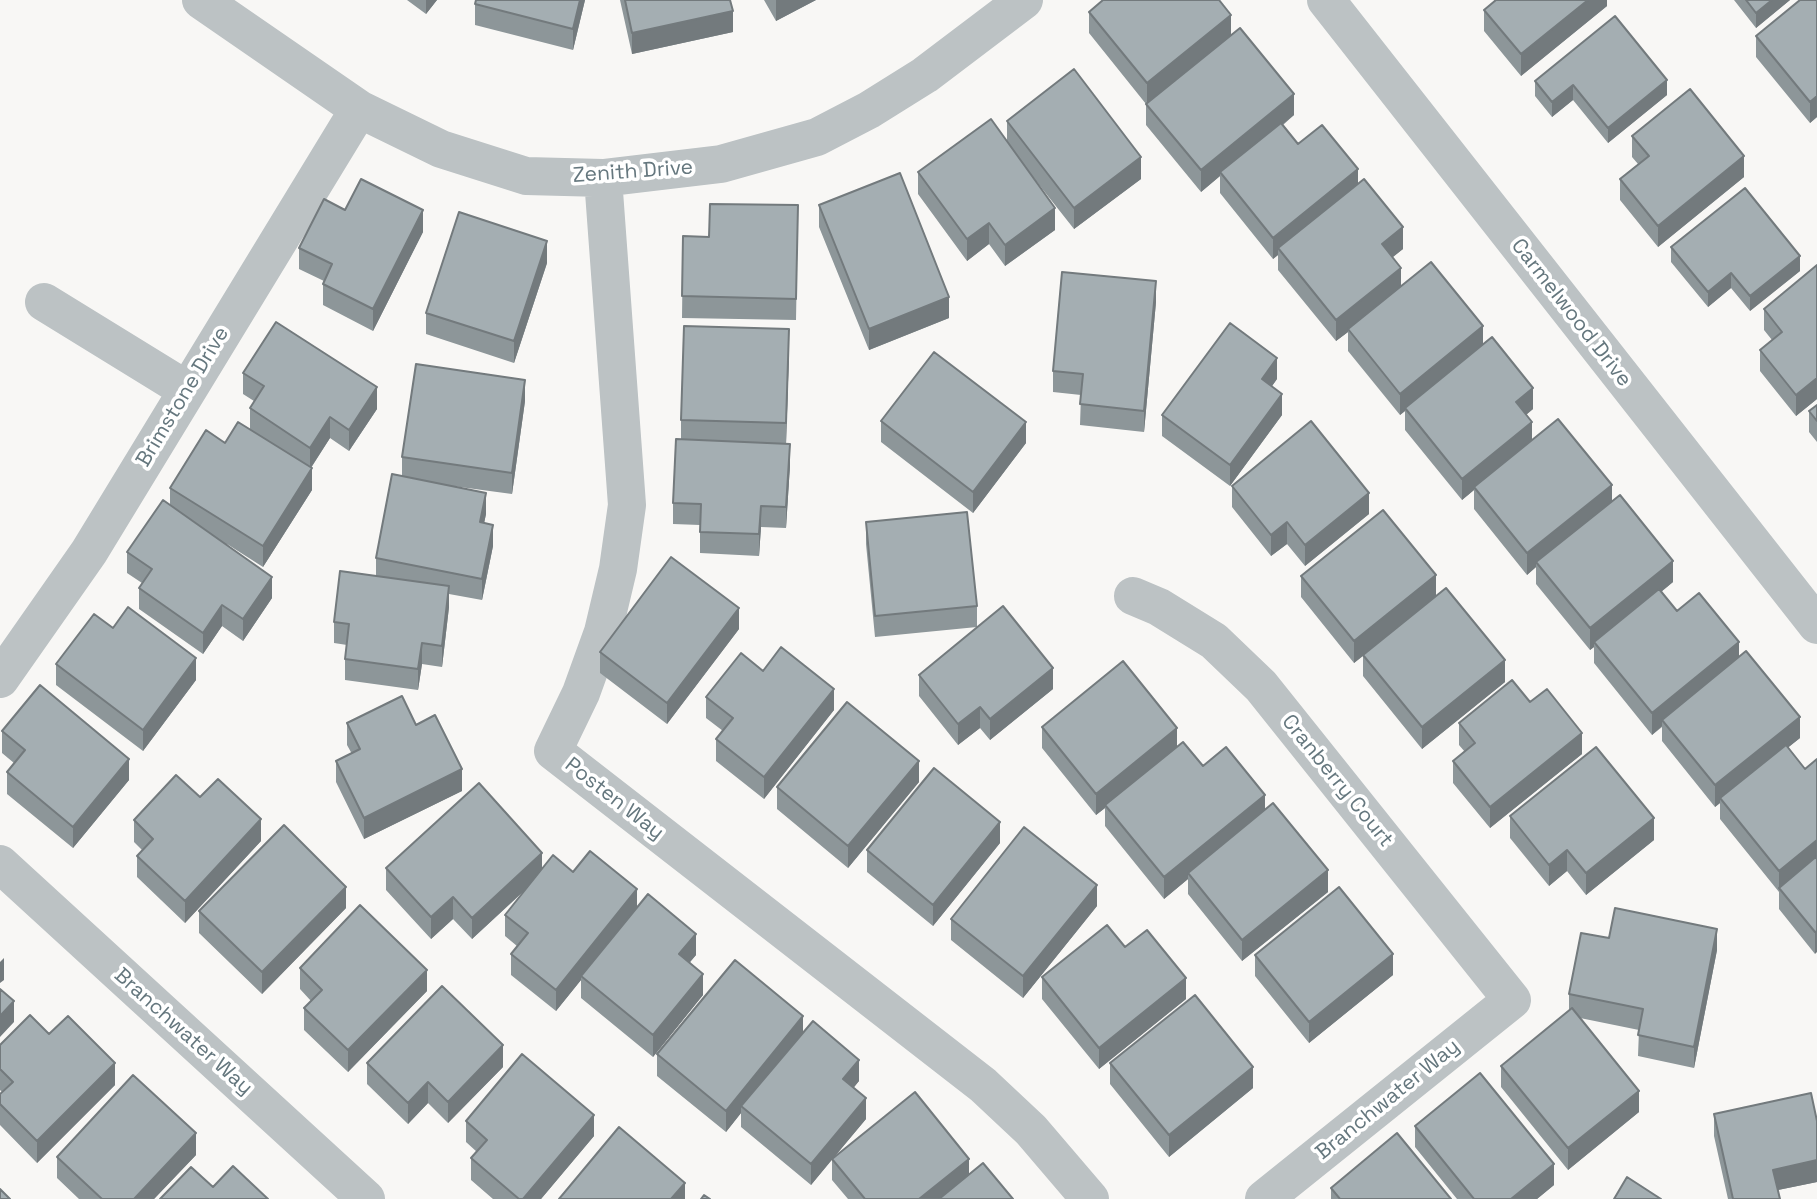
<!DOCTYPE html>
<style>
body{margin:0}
canvas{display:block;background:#f8f7f5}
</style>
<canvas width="1817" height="1199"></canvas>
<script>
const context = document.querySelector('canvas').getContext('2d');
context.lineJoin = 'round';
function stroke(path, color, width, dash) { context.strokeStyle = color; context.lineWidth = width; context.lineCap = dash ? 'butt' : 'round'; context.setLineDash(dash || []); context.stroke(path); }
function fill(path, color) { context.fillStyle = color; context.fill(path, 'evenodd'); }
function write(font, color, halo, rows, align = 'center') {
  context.font = font + ' "Space Grotesk",sans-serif'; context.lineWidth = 7; context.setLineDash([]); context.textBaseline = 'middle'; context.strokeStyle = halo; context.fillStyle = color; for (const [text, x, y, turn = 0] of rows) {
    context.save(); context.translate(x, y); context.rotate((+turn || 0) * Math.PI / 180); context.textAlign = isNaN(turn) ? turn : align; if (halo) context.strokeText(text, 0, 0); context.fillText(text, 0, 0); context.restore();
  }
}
stroke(new Path2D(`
 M201 0 359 109 441 149 526 176 603 178 721 164 817 137 869 110 925 75 1024 0
 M1326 0 1817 625
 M603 178 627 505 618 569 603 632 581 693 553 751 983 1085 1031 1130 1090 1199
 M44 302 187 390
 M1133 596 1159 607 1214 641 1261 686 1512 1000 1264 1199
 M0 679 89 552 359 109
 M0 864 366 1199`), '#bcc2c4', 38);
fill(new Path2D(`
 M407 0H437L426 14Z
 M585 0 573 50 475 25V4Z
 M620 0H730L733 32 632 54Z
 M764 0H816L776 21Z
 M1494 0H1607V6L1521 76 1484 31V10L1495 1Z
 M1734 0H1790L1756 28Z
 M1817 0V117L1810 123 1756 57V36Z
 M1089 12 1231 34 1294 115 1283 125 1298 144 1358 184 1403 249 1392 257 1401 286 1483 345 1533 409 1526 415 1532 441 1612 501 1673 582 1661 592 1677 611 1739 657 1800 738 1788 747 1805 769 1817 759 1815 954 1779 909V892L1720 819V803L1715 807 1662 741V727L1652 735 1594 663V647L1590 650 1536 584V567L1527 575 1474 509V490L1462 500 1405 430V411L1400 415 1348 351V332L1336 341 1278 270V255L1273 259 1220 193V176L1201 192 1146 125V104L1089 33Z
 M1535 81 1667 95 1608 143 1573 100 1552 117 1535 96Z
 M1007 121 1141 179 1074 229 1025 167 1055 230 1005 266 989 244 967 261 918 194V172L1007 141Z
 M1632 136 1744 177 1658 247 1620 200V179L1638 164 1632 157Z
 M798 205 796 320 682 318 683 236 709 237Z
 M819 205 949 318 869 350 819 227Z
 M345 210 423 232 373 331 323 305V284L324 281 299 269V248Z
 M1671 247 1800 271 1750 311 1731 288 1708 307 1671 262Z
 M547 263 514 363 426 334V313Z
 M1817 265V399L1796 416 1760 371V350L1772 340 1764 330V309Z
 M1156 302 1144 432 1080 425 1081 395 1053 392V371Z
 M789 351 786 443 790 465 786 528 761 527 759 556 700 553V525L673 524V503L681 439V420Z
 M243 373 377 409 349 451 330 438 311 468 312 490 263 567 227 544 272 598 243 641 222 626 203 654 139 609V588L142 583 127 573V552L170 505V488L225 443 250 429V408L254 401 243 394Z
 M1277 379 1272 386 1282 415 1230 486 1162 436V415Z
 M525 401 512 494 445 485 486 514 484 523 493 546 482 600 449 594V607L442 667 422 664 418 690 345 680V659L347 645 334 643V622L376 576V558L402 477V457Z
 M1817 405V442L1809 432V411Z
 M881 421 1026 443 973 513 881 442Z
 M1232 486 1369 514 1305 566 1287 544 1271 556 1232 507Z
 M866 522 977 606V627L1053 689 990 740 980 728 958 745 919 696V675L977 627 875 637 866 544Z
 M1301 576 1436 596 1505 682 1422 749 1363 676V656L1354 663 1301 597Z
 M113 628 196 680 143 751 56 685V664Z
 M739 629 667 724 600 673V652Z
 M763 671 834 710 764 799 716 761V739L723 731 706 718V697Z
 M1530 702 1582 754 1490 828 1453 783V761L1465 752 1459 745V723Z
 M347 723 416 725 462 791 364 839 336 782V761L352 754 347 745Z
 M1042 727 1177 746 1265 810 1328 892 1242 961 1188 894V879L1164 899 1105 826V808L1096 815 1042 748Z
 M2 731 129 780 73 848 7 794V772L14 763 2 753Z
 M919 782 848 868 777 809V787Z
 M200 797 261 841 185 923 137 877V856L142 850 134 842V820Z
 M1510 816 1654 840 1586 895 1567 871 1549 886 1510 838Z
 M1000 843 933 926 867 872V850Z
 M386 868H542L573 872 637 907 696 955 690 962 703 995 653 1057 581 998V980L556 1011 511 975V954L517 946 505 936V915L523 892 472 939 453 919 431 939 386 890Z
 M1097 906 1023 998 951 940V919Z
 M346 908 262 994 199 933V911Z
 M1609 938 1717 950 1694 1068 1638 1056 1639 1030 1580 1018 1639 1112 1568 1170 1501 1087V1066L1569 1011V994Z
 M1125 947 1186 999 1099 1069 1042 999V977Z
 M1255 955 1393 975 1309 1043 1255 976Z
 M300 968 427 991 348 1072 304 1030V1008L311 1001 300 989Z
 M803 1032 859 1081 853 1088 866 1119 834 1157 969 1175 1013 1199H848L832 1180V1159L811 1185 741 1127V1113L726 1132 657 1076V1054Z
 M49 1034 115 1085 37 1163 0 1125V1094L2 1092 0 1090V1045Z
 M367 1063 503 1067 448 1123 428 1103 408 1124 367 1084Z
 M1110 1063 1253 1088 1169 1157 1110 1084Z
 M1714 1114 1817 1182 1778 1190 1780 1199H1728L1714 1136Z
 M466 1121 594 1136 541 1199H493L471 1180V1158L477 1152 466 1142Z
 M1415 1126 1554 1185 1537 1199H1457L1415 1147Z
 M196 1155 154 1199H79L57 1178V1157Z
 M1331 1188 1451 1199H1331Z`), '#8d9699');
fill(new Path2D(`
 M426 0H437L426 14Z
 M580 0H585L573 50V29Z
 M776 0H816L776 21Z
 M1588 0H1607V6L1521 76V54Z
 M1772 0H1790L1756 28V13Z
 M733 11V32L632 54V33Z
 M1231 15V36L1147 105V83Z
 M1667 80V95L1608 143V128Z
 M1573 85V100L1552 117V102Z
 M1294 94V115L1222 174 1220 172V176L1201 192V170Z
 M1817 96V117L1810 123V102Z
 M1744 156V177L1658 247V226Z
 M1141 157V179L1074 229V208Z
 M1358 169V191L1278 248V255L1273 259V238Z
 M1055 208V230L1005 266V245Z
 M423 210V232L373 331V309Z
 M989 223V244L967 261V239Z
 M1403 227V249L1382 266V244Z
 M547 241V263L514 363V341Z
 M1800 256V271L1750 311V296Z
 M1401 268V289L1348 329V332L1336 341V320Z
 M1731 273V288L1708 307V292Z
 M1156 281V302L1144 432V411Z
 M949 297V318L869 350V329Z
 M1483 326V348L1405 408V411L1400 415V394Z
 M789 329V351L786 445V423Z
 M1277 358V379L1262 400V379Z
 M1817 378V399L1796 416V395Z
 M525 380V401L512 494V473Z
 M377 387V409L349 451V430Z
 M1533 388V409L1516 423V402Z
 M1282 394V415L1230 486V465Z
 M330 417V438L310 469V448Z
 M1026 422V443L973 513V492Z
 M1532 422V443L1474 487V490L1462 500V479Z
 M790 444V465L786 528V507Z
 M312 468V490L263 567V546Z
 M1612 485V506L1536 562V567L1527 575V553Z
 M486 493V514L480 543V522Z
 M1369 493V514L1305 566V545Z
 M761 506V527L759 556V534Z
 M1287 522V544L1271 556V535Z
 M493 525V546L482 600V579Z
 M1673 561V582L1596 645 1594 642V647L1590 650V628Z
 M1436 575V597L1354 663V641Z
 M272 577V598L243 641V619Z
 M449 586V607L442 667V646Z
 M222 605V626L203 654V633Z
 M739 608V629L667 724V703Z
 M1739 642V664L1662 720V726L1652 735V713Z
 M422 643V664L418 690V669Z
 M196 658V680L143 751V730Z
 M1505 660V682L1422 749V727Z
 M1053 668V689L990 740V719Z
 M834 689V710L764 799V777Z
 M980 707V728L958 745V724Z
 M1800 717V738L1722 801 1720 798V803L1715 807V785Z
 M1177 728V749L1105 805V808L1096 815V794Z
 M1582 733V754L1490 828V807Z
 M129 759V780L73 848V827Z
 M919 761V782L848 868V846Z
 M462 769V791L364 839V818Z
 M1265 795V816L1188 873V879L1164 899V877Z
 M1654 818V840L1586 895V873Z
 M261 819V841L185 923V901Z
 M1000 822V843L933 926V905Z
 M1817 840V861L1779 888V871Z
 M1567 850V871L1549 886V865Z
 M542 853V874L472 939V918Z
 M1328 870V892L1242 961V940Z
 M1097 885V906L1023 998V976Z
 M346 887V908L262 994V972Z
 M637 889V910L581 976V980L556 1011V990Z
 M453 897V919L431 939V917Z
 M1717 929V950L1694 1068V1047Z
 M1817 931V952L1815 954V932Z
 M696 934V955L679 975V954Z
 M1393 954V975L1309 1043V1022Z
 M4 958V980L0 983V962Z
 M427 970V991L348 1072V1050Z
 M703 974V995L653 1057V1035Z
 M1186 978V999L1099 1069V1048Z
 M14 1001V1022L0 1037V1016Z
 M803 1016V1038L741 1106V1113L726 1132V1111Z
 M503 1045V1067L448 1123V1102Z
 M859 1060V1081L843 1101V1079Z
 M115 1063V1085L37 1163V1141Z
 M1253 1067V1088L1169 1157V1135Z
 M428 1082V1103L408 1124V1103Z
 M1639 1091V1112L1568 1170V1148Z
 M866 1098V1119L811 1185V1164Z
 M594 1115V1136L541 1199H523Z
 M196 1133V1155L154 1199H134Z
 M969 1159V1180L946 1199H919Z
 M1817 1160V1182L1773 1191V1170Z
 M1554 1164V1185L1537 1199H1511Z
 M685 1183V1199H671Z`), '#737a7d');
const building = new Path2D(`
 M476 0H580L573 29 475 4Z
 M625 0H730L733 11 632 33Z
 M1103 0H1219L1231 15 1147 83 1089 12Z
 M1496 0H1588L1521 54 1484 10Z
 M1746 0H1772L1756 13Z
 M1800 0H1817V96L1810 102 1756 36Z
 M1615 16 1667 80 1608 128 1573 85 1552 102 1535 81Z
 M1240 28 1294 94 1201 170 1146 104Z
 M1074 69 1141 157 1074 208 1007 121Z
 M1690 89 1744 156 1658 226 1620 179 1649 156 1632 136Z
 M991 119 1055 208 1005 245 989 223 967 239 918 172Z
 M1281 123 1298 144 1322 125 1358 169 1273 238 1220 172Z
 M900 173 949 297 869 329 819 205Z
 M361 179 423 210 373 309 323 284 332 264 299 248 324 199 345 210Z
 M1364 179 1403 227 1382 244 1401 268 1336 320 1278 248Z
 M1745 188 1800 256 1750 296 1731 273 1708 292 1671 247Z
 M710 204 798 205 796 299 682 296 683 236 709 237Z
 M459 212 547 241 514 341 426 313Z
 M1431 262 1483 326 1400 394 1348 329Z
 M1817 265V378L1796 395 1760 350 1782 332 1764 309Z
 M1062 272 1156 281 1144 411 1080 404 1083 374 1053 371Z
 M276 322 377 387 349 430 330 417 310 448 250 408 264 386 243 373Z
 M1230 323 1277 358 1262 379 1282 394 1230 465 1162 415Z
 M684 326 789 329 786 423 681 420Z
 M1492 337 1533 388 1516 402 1532 422 1462 479 1405 408Z
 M934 352 1026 422 973 492 881 421Z
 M416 364 525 380 512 473 402 457Z
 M1817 405V421L1809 411Z
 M1558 419 1612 485 1527 553 1474 487Z
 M1311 421 1369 493 1305 545 1287 522 1271 535 1232 486Z
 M238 422 312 468 263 546 170 488 206 430 225 443Z
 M676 439 790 444 786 507 761 506 759 534 700 532 701 504 673 503Z
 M392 474 486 493 480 522 493 525 482 579 376 558Z
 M1620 495 1673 561 1590 628 1536 562Z
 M163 500 272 577 243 619 222 605 203 633 139 588 152 569 127 552Z
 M1383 510 1436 575 1354 641 1301 576Z
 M967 512 977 606 875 616 866 522Z
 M671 557 739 608 667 703 600 652Z
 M340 571 449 586 442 646 422 643 418 669 345 659 349 624 334 622Z
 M1446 588 1505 660 1422 727 1363 655Z
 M1659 589 1677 611 1699 593 1739 642 1652 713 1594 642Z
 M1003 606 1053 668 990 719 980 707 958 724 919 675Z
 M128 607 196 658 143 730 56 664 94 614 113 628Z
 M781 647 834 689 764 777 716 739 733 718 706 697 741 653 763 671Z
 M1746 651 1800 717 1715 785 1662 720Z
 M1123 661 1177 728 1096 794 1042 727Z
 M1512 680 1530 702 1547 689 1582 733 1490 807 1453 761 1475 743 1459 723Z
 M40 685 129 759 73 827 7 772 25 750 2 731Z
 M402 696 416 725 435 715 462 769 364 818 336 761 360 749 347 723Z
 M847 702 919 761 848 846 777 787Z
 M1183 742 1203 766 1226 747 1265 795 1164 877 1105 805Z
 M1786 745 1805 769 1817 759V840L1779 871 1720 798Z
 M1596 747 1654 818 1586 873 1567 850 1549 865 1510 816Z
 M934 768 1000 822 933 905 867 850Z
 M176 775 200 797 218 779 261 819 185 901 137 856 153 839 134 820Z
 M479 783 542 853 472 918 453 897 431 917 386 868Z
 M1273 803 1328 870 1242 940 1188 873Z
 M284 825 346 887 262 972 199 911Z
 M1024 827 1097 885 1023 976 951 919Z
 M590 851 637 889 556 990 511 954 528 933 505 915 553 855 573 872Z
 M1817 856V931L1815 932 1779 888Z
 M1339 887 1393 954 1309 1022 1255 955Z
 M648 894 696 934 679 954 703 974 653 1035 581 976Z
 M360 905 427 970 348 1050 304 1008 322 990 300 968Z
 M1615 908 1717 929 1694 1047 1638 1035 1643 1009 1569 994 1581 933 1609 938Z
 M1107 925 1125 947 1147 930 1186 978 1099 1048 1042 977Z
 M735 960 803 1016 726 1111 657 1054Z
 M442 986 503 1045 448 1102 428 1082 408 1103 367 1063Z
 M0 989 14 1001 0 1016Z
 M1195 995 1253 1067 1169 1135 1110 1063Z
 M1572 1008 1639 1091 1568 1148 1501 1066Z
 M30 1015 49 1034 68 1016 115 1063 37 1141 0 1104V1094L13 1082 0 1069V1045Z
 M813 1021 859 1060 843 1079 866 1098 811 1164 741 1106Z
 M522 1054 594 1115 523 1199H519L471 1158 487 1140 466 1121Z
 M1480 1073 1554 1164 1511 1199H1474L1415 1126Z
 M133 1075 196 1133 134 1199H102L57 1157Z
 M915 1092 969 1159 919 1199H865L832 1159Z
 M1811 1093 1817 1121V1160L1773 1170 1780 1199H1733L1714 1114Z
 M619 1127 685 1183 671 1199H559Z
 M1397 1133 1451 1199H1340L1331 1188Z
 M983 1163 1013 1199H939Z
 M233 1166 268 1199H160L191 1167 213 1187Z
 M1627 1177 1661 1199H1614Z
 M0 1189 10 1199H0Z
 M704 1195 710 1199H701Z`);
fill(building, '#a4aeb2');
stroke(building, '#737a7d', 2);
write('21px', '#65777e', '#fff', [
 ["Zenith Drive",633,172,-4],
 ["Carmelwood Drive",1571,313,52],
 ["Brimstone Drive",183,397,-59],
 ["Cranberry Court",1337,781,51],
 ["Posten Way",614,799,38],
 ["Branchwater Way",183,1032,42],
 ["Branchwater Way",1388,1100,-39]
]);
</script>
